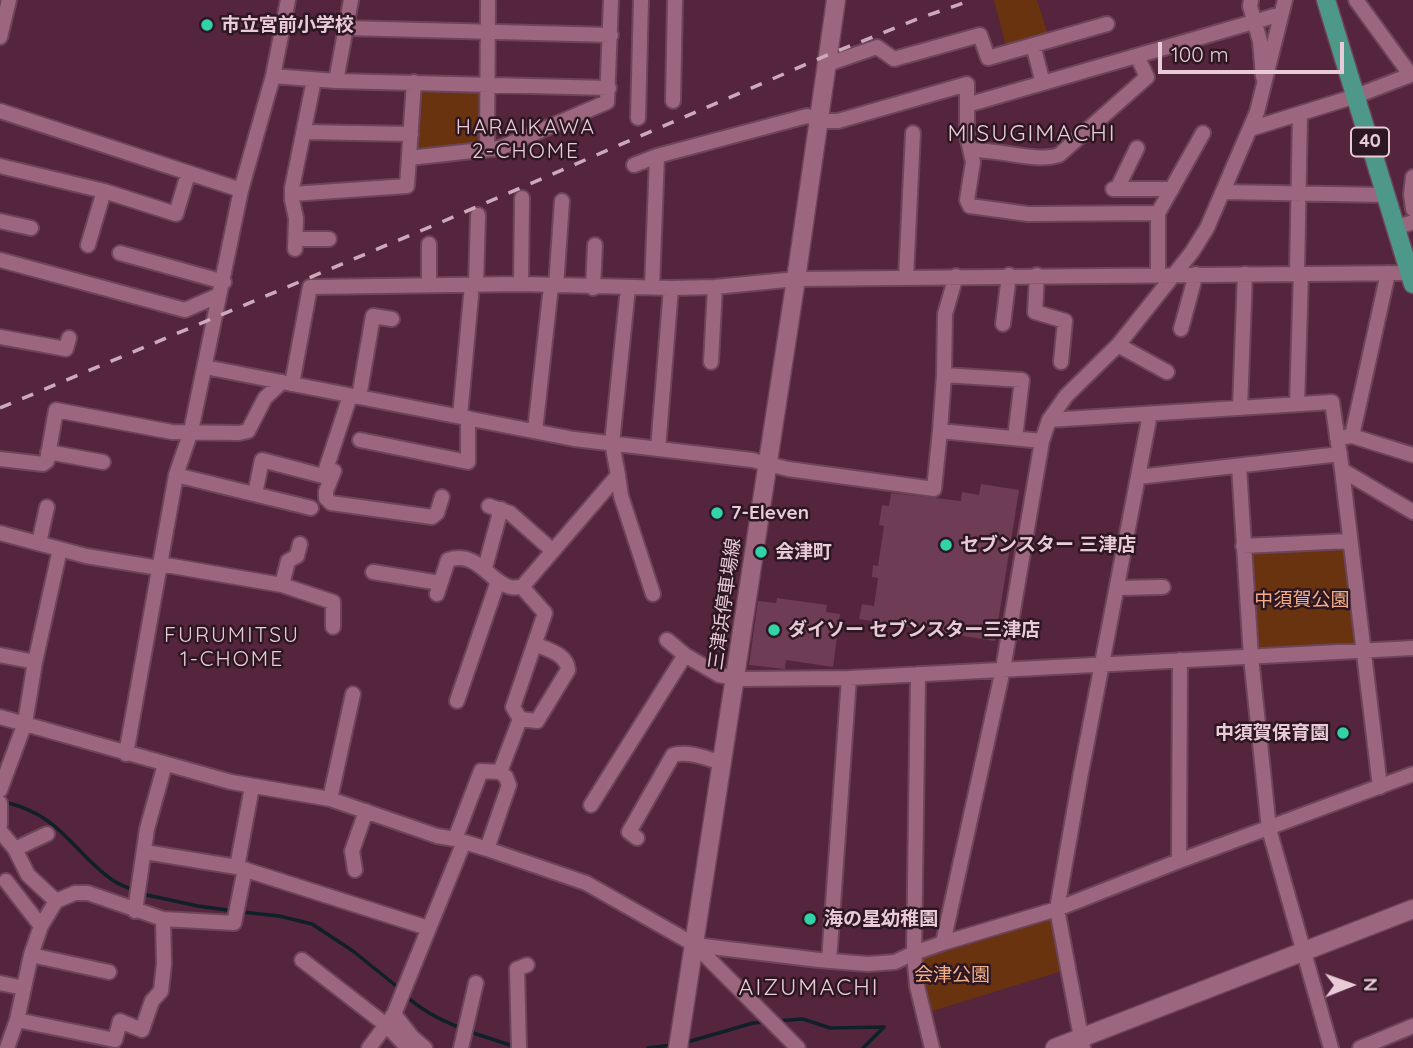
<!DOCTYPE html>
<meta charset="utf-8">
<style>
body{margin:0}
#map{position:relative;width:1413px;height:1048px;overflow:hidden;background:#54253d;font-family:Quicksand,sans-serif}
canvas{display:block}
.north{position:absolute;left:1315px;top:950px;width:70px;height:70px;-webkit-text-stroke:5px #2d1722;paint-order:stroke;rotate:89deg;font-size:19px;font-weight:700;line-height:28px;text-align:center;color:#e9cad7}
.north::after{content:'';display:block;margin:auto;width:24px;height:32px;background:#e9cad7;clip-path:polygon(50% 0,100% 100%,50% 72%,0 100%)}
.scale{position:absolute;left:1158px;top:42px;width:186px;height:32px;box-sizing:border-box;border:4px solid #e9cad7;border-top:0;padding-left:9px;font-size:21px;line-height:24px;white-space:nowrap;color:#e9cad7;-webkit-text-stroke:5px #2d1722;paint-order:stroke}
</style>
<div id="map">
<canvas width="1413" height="1048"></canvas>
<div class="north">N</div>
<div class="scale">100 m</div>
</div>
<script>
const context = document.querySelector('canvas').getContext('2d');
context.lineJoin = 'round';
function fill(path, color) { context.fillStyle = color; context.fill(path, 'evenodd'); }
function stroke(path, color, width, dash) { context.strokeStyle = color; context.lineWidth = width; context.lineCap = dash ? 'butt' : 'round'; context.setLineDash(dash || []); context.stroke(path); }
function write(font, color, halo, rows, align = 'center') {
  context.font = font + ' Quicksand,"Noto Sans JP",sans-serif'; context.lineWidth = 5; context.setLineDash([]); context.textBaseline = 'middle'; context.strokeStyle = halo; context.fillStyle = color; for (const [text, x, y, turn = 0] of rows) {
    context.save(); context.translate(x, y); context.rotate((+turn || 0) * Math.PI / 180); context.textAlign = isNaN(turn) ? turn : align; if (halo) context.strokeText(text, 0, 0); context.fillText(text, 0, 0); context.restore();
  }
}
fill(new Path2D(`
 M994 0H1037L1049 38 1007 50Z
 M417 85 485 88 484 146 413 154Z
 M1346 544 1358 650 1254 653 1247 550Z
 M1053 917 1062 971 929 1012 917 955Z`), '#6a330f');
stroke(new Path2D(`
 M5 802C62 816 70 849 111 879 119 885 127 887 135 891
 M142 894 198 906 234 911
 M242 912 279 916 312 924 353 951 400 989
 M405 995C422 1011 440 1020 461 1028
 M776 1021 803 1019 830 1028 884 1027
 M467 1031 516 1047
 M684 1043 753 1023 765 1022
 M648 1048 673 1045
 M863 1048 884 1027`), '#0f2027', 3.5);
fill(new Path2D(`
 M981 484 1019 490 995 641 859 619 862 604 874 606 878 578 872 577 873 565 878 566 884 526 879 525 882 505 889 506 891 493 961 501 962 492 979 495Z
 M777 598 827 605 826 612 840 614 833 667 786 660 785 669 749 665 758 601 776 603Z`), '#6f3c55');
const street = new Path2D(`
 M1251 0 1250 6 1260 41 1263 77
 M1356 0 1410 74
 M346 28 611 35
 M0 37 9 0
 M1033 45 1043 83
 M828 64 877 47 894 59 980 35 988 58 1107 24
 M273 76 336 81 609 88
 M336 81 351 0
 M673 101 675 0
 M967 105 1281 14
 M0 111 241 190
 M638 118 641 0
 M1250 129 1356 96 1413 74
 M304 132 411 134
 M487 149 488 0
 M971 150C998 149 1036 163 1059 155L1147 77 1137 56
 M409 158 500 148 607 102 611 0
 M634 165 657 156 807 116 828 121H838L967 84V136L973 162 967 200 970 206 1028 214 1158 213
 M0 166 104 191 176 214 188 174
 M1413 177 1411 194 1413 209
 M1113 189H1172
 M1117 189 1137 148
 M1223 192 1385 195
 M292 194 407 186 414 82
 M0 221 31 228
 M1395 228 1413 222
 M296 239H329
 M88 245 104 191
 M295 249 296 218 292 200V188L314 80
 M120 253 224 282
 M0 260 185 310 219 295
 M1297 273 1300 114
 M1158 274V213L1203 133
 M1037 275 1035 312 1065 321 1061 362
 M906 277 913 133
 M521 284 522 198
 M429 285V244
 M476 285 478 215
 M556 286 562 201
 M652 287 657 156
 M593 288 595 245
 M1003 324 1009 275
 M1181 329 1196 274
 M0 337 66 349 69 338
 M1118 345 1167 372
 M711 362 715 287
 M205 367 574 439 752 460 788 469 934 489 940 431 1042 441
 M944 375 1022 380 1015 438
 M292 384 310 287 521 284 671 288 715 287 796 279 1409 273
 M359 397 373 316 392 319
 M1297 404 1301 273
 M1240 408 1245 274
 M460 416 472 285
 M1049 420 1066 396 1118 345 1192 252 1207 228 1257 112 1285 0
 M535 431 551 286
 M940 431 944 375 945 314 956 276
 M1352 436 1413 455
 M1337 438 1352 436 1388 273
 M360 440 468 462V418
 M658 449 671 288
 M48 452 103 462
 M0 459 43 464 47 461 56 410 172 432 239 433 248 431 265 398 282 382
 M1239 466 1251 657 1269 829 1331 1048
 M1342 470 1413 512
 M333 471 326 469 350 396
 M334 471 326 491V498L331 503 432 517 437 513 442 497
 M176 475 311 508
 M618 475 621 496 653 594
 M1138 477 1340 454
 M255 494 262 460 323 476 326 469
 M489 506 510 513 553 551
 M0 533 86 556 159 568
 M39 543 47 507
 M1243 546 1350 541
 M160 564 282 585 333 602V627
 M485 568 501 509
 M373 572 440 583
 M282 585 288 561 297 556 300 544
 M1117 588 1163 587
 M437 594 448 560C478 550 489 582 510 587 514 588 518 587 522 587
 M667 640 685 655 719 675 740 679 849 678 1413 648
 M0 655 35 662
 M918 674 914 953 917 986 932 1048
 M457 701 498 581
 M0 717 231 782 330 799 437 836 455 839 487 849 586 883 695 945 798 1048
 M520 719 537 721 568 670C567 654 548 650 535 644
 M126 754 176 475 191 431 241 190 273 76 288 0
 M0 790 25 723 35 662 60 549
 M330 799 353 694
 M0 803V824
 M591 805 685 655
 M0 831 15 849 28 875 56 901
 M637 838 629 832 673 755C690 751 706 758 722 763
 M455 839 481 771 500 772
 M15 849 47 834
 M487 849 509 785 506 777 500 772 520 719 513 707 545 613 522 587 618 475 612 443 628 288
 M145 852 237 867 428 928
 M1179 861 1180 660
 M237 867 252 787
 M355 870 352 851 366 811
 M6 881 41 926
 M135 911 147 829 165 764
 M943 943 1003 669 1042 441 1049 420 1332 402 1342 470 1380 787
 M695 945 819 960 868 964 895 962 914 953 943 943 1057 909 1179 861 1413 774
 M31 955 109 972
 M302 960 386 1025 408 1048
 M829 961 849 678
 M0 983 24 988
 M394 1014 412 1037 425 1048
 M17 1020 115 1040 120 1021 142 1030 152 1001 161 991 164 964 163 919
 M7 1048 17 1020 31 955 41 926 56 901 75 893H88L163 919 234 923 245 869
 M369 1048 394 1014 464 842
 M461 1048 476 983
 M519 1048 517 969 527 965
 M1083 1048 1057 909 1080 778 1150 414
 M1360 1048 1413 1026`);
const secondary = new Path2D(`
 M678 1048 796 279 836 0
 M1055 1048 1413 909`);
const primary = new Path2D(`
 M1326 0 1413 284`);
stroke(street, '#6d445a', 18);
stroke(secondary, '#6d445a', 21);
stroke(primary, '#6d445a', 21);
stroke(street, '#9c667f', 14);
stroke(secondary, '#9c667f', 18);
stroke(primary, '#4e988a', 18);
stroke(new Path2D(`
 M0 408 444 221 830 54 920 18 972 0`), '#cdaaba', 3.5, [12, 12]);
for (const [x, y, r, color] of [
 [207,25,7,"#31d4a9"],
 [717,513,7,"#31d4a9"],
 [946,545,7,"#31d4a9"],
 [761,552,7,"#31d4a9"],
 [774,630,7,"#31d4a9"],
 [1343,733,7,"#31d4a9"],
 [810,919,7,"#31d4a9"]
]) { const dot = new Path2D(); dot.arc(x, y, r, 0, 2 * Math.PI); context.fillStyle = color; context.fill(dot); stroke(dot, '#2d1722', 2.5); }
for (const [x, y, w] of [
 [1370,142,38]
]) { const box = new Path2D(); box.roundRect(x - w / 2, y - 14.5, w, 29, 5); context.fillStyle = '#2d1722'; context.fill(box); stroke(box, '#e9cad7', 2); }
write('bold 18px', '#e9cad7', null, [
 ["40",1370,142]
]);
write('bold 19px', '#e9cad7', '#2d1722', [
 ["市立宮前小学校",221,25],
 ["7-Eleven",731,513],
 ["セブンスター 三津店",960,545],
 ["会津町",775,552],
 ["ダイソー セブンスター三津店",788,630],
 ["中須賀保育園",1329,733,"right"],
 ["海の星幼稚園",824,919]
], 'left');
write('19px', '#f4ae87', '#2d1722', [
 ["中須賀公園",1302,600],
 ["会津公園",952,975]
]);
write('19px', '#e9cad7', '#2d1722', [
 ["三津浜停車場線",725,604,-82]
]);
context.letterSpacing = '2px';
write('21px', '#e9cad7', '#2d1722', [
 ["HARAIKAWA",526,128],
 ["2-CHOME",526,152],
 ["FURUMITSU",232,636],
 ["1-CHOME",232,660]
]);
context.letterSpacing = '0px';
context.letterSpacing = '2px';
write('23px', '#e9cad7', '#2d1722', [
 ["MISUGIMACHI",1032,134],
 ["AIZUMACHI",809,988]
]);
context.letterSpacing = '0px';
</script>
